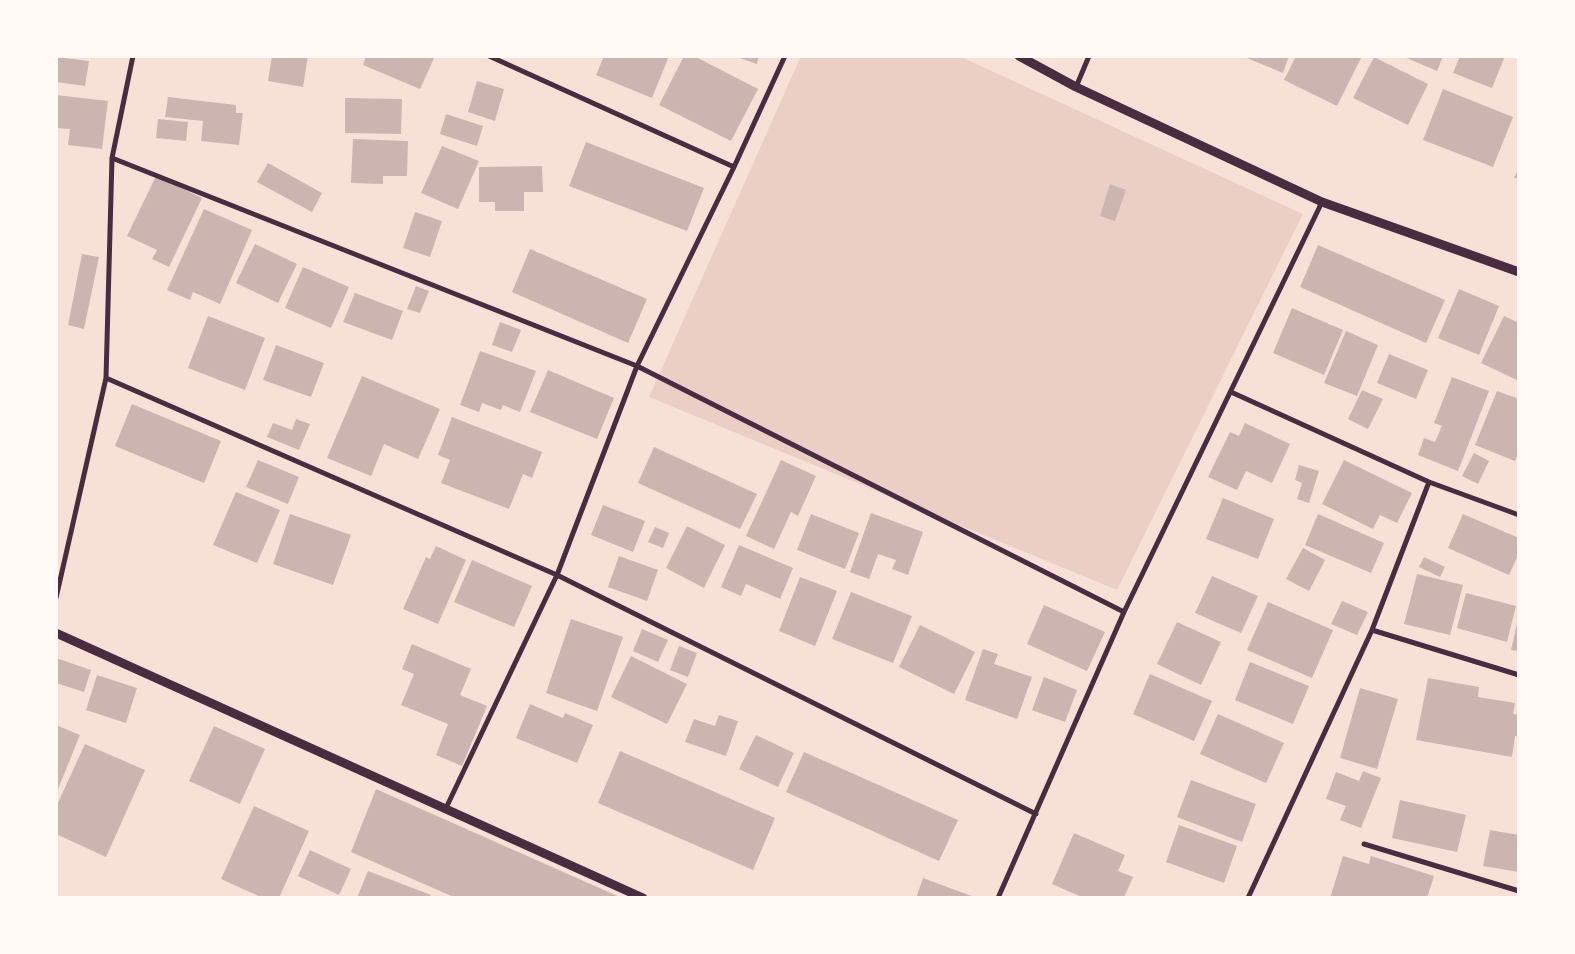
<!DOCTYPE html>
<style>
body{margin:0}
#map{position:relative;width:1575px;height:954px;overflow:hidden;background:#f7e1d7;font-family:Raleway,sans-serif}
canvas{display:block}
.frame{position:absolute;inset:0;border:58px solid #fffaf5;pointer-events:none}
</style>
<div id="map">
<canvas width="1575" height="954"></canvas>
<div class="frame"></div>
</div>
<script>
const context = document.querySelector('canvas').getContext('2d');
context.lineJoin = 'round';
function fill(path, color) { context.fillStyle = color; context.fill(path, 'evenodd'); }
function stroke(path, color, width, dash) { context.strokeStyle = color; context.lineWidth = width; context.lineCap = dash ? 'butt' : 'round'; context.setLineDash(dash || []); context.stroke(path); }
fill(new Path2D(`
 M801 56H959L1303 214 1117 590 649 397Z`), '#ebcfc5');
fill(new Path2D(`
 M272 56H308L303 87 268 81Z
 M366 56H435L420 89 363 65Z
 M604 56H669L652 98 596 75Z
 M684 56H694L758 89 731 141 659 105Z
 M734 56H759L757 64Z
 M1242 56H1289L1283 73Z
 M1296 56H1362L1337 106 1284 80Z
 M1402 56H1443L1437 71Z
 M1460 56H1505L1492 88 1453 73Z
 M56 57 89 61 85 86 56 82Z
 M1374 57 1428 84 1408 125 1353 98Z
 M477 81 504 89 495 121 468 112Z
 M1443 89 1513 117 1493 167 1423 140Z
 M56 95 108 101 102 149 68 145 70 129 56 128Z
 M168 97 236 105V113H243L239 145 201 141 203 121 165 117Z
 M345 98 402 99 401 134 345 133Z
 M446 114 483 126 477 146 440 134Z
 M158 119 188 122 186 141 156 138Z
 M353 139 408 141 407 176H383V184L351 183Z
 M586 142 704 188 687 231 569 186Z
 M442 146 479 161 458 209 421 193Z
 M268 163 322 193 312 212 257 182Z
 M542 166 543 192H524V211H495V202H479V167Z
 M1519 167V179L1514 178Z
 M156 176 202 198 169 267 152 259 157 250 127 236Z
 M1110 184 1126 190 1115 221 1100 216Z
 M204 209 252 230 220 304 193 292 190 300 167 290Z
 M415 212 442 221 430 257 403 248Z
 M255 244 297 264 278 303 236 283Z
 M1318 245 1445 300 1426 343 1300 287Z
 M530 249 647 299 628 343 512 292Z
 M82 254 99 257 84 329 68 325Z
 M303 267 349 287 331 328 285 308Z
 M416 286 429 291 420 313 407 309Z
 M1459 289 1499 306 1479 355 1438 338Z
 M355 293 403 311 392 340 343 322Z
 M1292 308 1343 330 1324 375 1273 353Z
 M208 316 265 338 245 390 188 368Z
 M1504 316 1519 323V381L1481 363Z
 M500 322 521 330 512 352 492 345Z
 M1346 331 1378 345 1357 396 1324 383Z
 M276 345 324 363 311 397 263 380Z
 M480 351 536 371 520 412 503 405 501 410 482 403 479 412 460 405Z
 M1389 354 1428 370 1416 399 1377 383Z
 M548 370 614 398 597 439 530 412Z
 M362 376 440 409 418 459 384 444 371 476 327 458Z
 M1452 377 1489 391 1458 471 1418 455 1424 438 1435 442 1442 426 1434 423Z
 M1362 390 1383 399 1368 429 1348 419Z
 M1497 391 1519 399V452L1515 461 1475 445Z
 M132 404 221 441 204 483 115 446Z
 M452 417 542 452 532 478 523 474 509 509 441 483 450 460 438 455Z
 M296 419 310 424 299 450 267 437 273 423 292 430Z
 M1245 423 1290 444 1272 483 1246 471 1237 490 1208 477 1230 432 1239 436Z
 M654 447 757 494 740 529 638 483Z
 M1474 453 1489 461 1478 484 1462 476Z
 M258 460 299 477 288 504 246 487Z
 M781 460 816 476 798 516 791 512 774 549 746 536Z
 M1344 460 1412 493 1397 523 1380 515 1373 529 1322 504Z
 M1299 465 1319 471 1309 503 1297 499 1302 483 1295 480Z
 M236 492 280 510 257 563 213 545Z
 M1223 498 1274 519 1258 559 1206 539Z
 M603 505 645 521 633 552 591 535Z
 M871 513 923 532 908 575 892 569 896 560 878 554 869 579 850 572Z
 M290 514 351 535 333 585 273 564Z
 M811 514 859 533 845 569 797 550Z
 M1318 514 1384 543 1371 573 1305 545Z
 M1463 514 1519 538V553L1509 575 1448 548Z
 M687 526 725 545 704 588 666 568Z
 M655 527 669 533 663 548 648 542Z
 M739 545 793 568 780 599 746 584 741 596 721 587Z
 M436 546 466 560 438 624 403 609 426 557 430 559Z
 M1303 548 1325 560 1309 591 1286 579Z
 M619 556 658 570 647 601 608 587Z
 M1424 557 1445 567 1440 577 1419 567Z
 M472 560 532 586 514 627 454 602Z
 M1417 574 1463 585 1450 635 1404 624Z
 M1212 576 1258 596 1241 633 1195 613Z
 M800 577 837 591 815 646 779 631Z
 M851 592 912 616 893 663 832 639Z
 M1466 593 1516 606 1507 642 1457 628Z
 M1342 601 1368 612 1357 635 1331 624Z
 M1268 602 1333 630 1312 678 1247 650Z
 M1044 605 1105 632 1087 671 1027 644Z
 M571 619 623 637 597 711 546 693Z
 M1518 619H1519V651L1511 650Z
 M1177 622 1221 642 1201 685 1157 664Z
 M920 625 975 652 954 694 899 667Z
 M642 629 668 640 658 662 633 651Z
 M412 644 471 669 460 695 487 706 462 766 436 755 448 724 401 705 414 674 402 669Z
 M679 646 697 653 688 677 670 670Z
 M983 649 998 654 994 664 1032 677 1017 719 965 700Z
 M631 656 687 684 667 724 611 697Z
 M56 658 91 670 84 692 56 683Z
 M1250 662 1309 686 1293 724 1235 700Z
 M1150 674 1212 701 1194 741 1133 714Z
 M97 675 137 688 126 723 86 710Z
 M1044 677 1077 690 1065 722 1032 710Z
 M1428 678 1479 687 1478 697 1515 703 1513 714 1519 715V737L1515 736 1512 757 1416 740Z
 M1360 688 1398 699 1377 769 1340 758Z
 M530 704 563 718 565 713 593 725 577 763 516 738Z
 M1218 714 1284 743 1266 783 1200 754Z
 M719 715 738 721 726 756 685 742 694 719 715 726Z
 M56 725 80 735 56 794Z
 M214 726 265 749 240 804 189 781Z
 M756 735 794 753 778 787 739 769Z
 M85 744 145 770 106 857 56 834V807Z
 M620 751 775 818 753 870 598 803Z
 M804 752 958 820 939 861 786 792Z
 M1363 771 1381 778 1361 828 1340 820 1346 806 1326 799 1336 772 1359 781Z
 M1191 780 1256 804 1242 842 1177 817Z
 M376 789 622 898H456L351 852Z
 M1400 800 1466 815 1457 852 1392 838Z
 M254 806 309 831 279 898H263L221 879Z
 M1179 825 1237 846 1224 883 1166 862Z
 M1490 830 1519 835V872L1483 866Z
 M1074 833 1125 855 1118 871 1133 877 1124 898H1084L1052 884Z
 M310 850 351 869 339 895 298 876Z
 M1343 856 1369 864 1371 856 1434 876 1427 898H1330Z
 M368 871 431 895 429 898H357Z
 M923 878 977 898H916Z`), '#ccb4b1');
stroke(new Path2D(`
 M489 56 734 167
 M1076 87 1089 56
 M112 158 637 366 1124 612
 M106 378 557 575 1036 814
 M1231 392 1429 482 1519 515
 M56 598 106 378 112 158 133 56
 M1372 630 1519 675
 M446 808 557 575 637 366 734 167 785 56
 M1364 844 1519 891
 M998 898 1124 612 1322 202
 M1248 898 1372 630 1429 482`), '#4a2c40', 5);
stroke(new Path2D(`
 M1019 56 1076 87 1322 202 1519 272
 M56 633 643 898`), '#4a2c40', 9);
</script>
